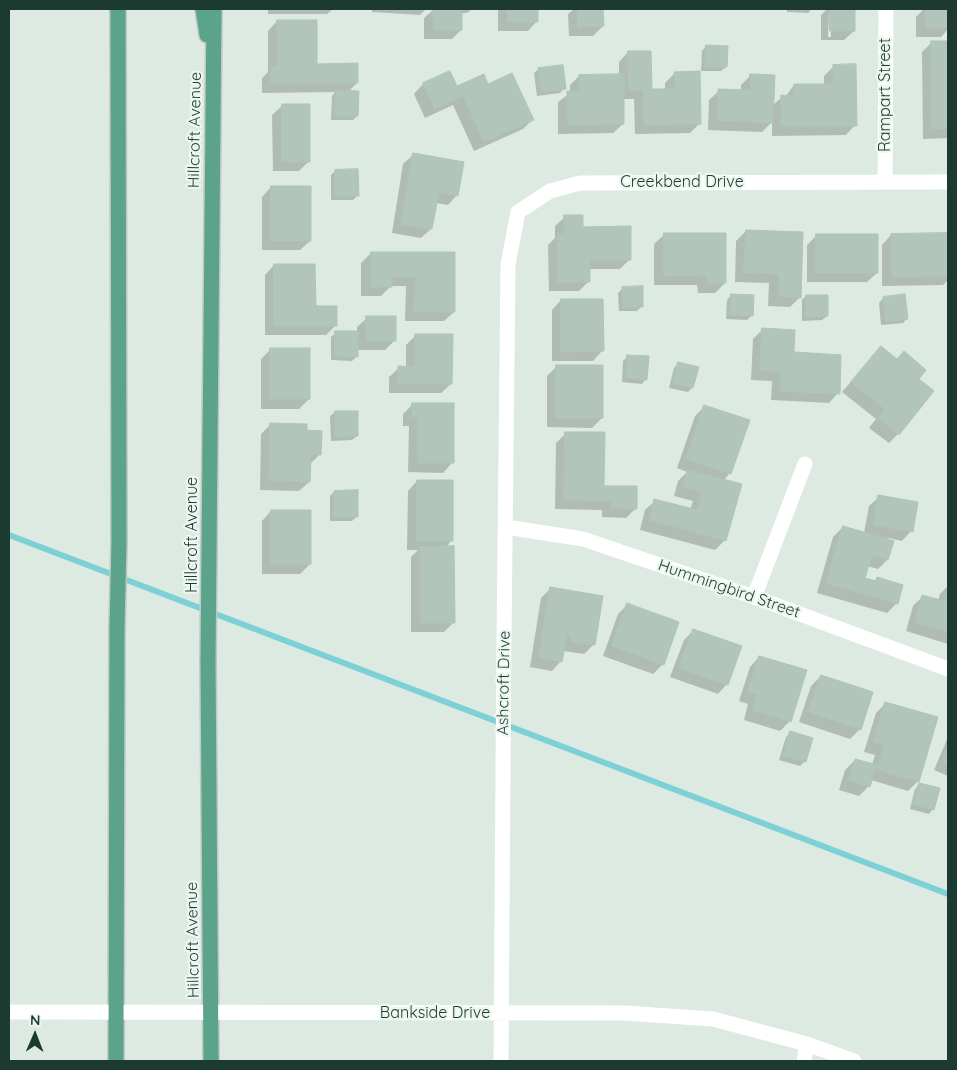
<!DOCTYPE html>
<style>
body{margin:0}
#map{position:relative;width:957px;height:1070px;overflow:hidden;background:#dceae2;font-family:Quicksand,sans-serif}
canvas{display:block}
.frame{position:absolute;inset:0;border:10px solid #1d3a30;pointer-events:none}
.north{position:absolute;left:10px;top:1010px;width:50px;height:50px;-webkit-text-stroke:4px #ecf7f0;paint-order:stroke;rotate:1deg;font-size:14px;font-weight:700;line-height:20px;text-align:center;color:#1d3a30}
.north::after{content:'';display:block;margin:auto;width:18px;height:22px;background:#1d3a30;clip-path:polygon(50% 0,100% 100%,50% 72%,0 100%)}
</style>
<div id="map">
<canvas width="957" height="1070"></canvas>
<div class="frame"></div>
<div class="north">N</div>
</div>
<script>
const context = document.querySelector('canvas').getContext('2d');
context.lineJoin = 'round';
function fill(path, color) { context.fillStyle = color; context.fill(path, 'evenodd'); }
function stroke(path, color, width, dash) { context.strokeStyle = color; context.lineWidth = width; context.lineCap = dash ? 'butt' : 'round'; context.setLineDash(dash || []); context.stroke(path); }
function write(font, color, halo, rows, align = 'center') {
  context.font = font + ' Quicksand,sans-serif'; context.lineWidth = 4.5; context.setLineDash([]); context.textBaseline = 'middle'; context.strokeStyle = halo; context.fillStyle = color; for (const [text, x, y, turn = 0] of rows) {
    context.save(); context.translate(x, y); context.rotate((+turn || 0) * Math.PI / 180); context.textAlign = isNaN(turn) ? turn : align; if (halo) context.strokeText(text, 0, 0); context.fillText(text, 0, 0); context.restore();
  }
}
fill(new Path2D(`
 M268 9H333L327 14H268Z
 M372 9H426L420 15 372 12Z
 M434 9H472L467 13H461V30L452 39H424V18Z
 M498 9H537V21L528 31H498Z
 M574 9H602L603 26 593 36H569L568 14Z
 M787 9H812L808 13 787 12Z
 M827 9H854V31L844 40H821V15ZM829 13H831V37H828Z
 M924 9H948V29L941 37H916V17Z
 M277 21 316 65 357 83 348 92 357 116 353 120H331L332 96 335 92 262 93V78L268 72V31Z
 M932 42H948V138L923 139 922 52Z
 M706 46 726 67 721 71H701L702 51Z
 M628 52 651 91 665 90V83L675 73 699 124 690 133 635 134 634 99H623V124L613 133 558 134V102L570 93V85L579 76H619V62Z
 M834 66 855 125 846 135 772 136V122L762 132 708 130 709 100 719 91H741V85L751 75 772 106 782 97H785L794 85H824V76Z
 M539 69 564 88 560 93 537 96 534 73Z
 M449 72 456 88 488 86 532 120 523 129 474 151 453 105 425 118 414 94 423 84Z
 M282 106 309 161 299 171H273L272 115Z
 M413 155 457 195 448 205 436 203 431 229 421 238 392 233 403 164Z
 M335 171 358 195 353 200H331V175Z
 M271 187 310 241 300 250H262V197Z
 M565 217 582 228 630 259 620 269H589V281L579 291H549L548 245 555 238V226Z
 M746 231 800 297 790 307 768 306 769 283 735 282 736 241Z
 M948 234V280L943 285 882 286V245L891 235Z
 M664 235 725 283 715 293H698L697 285H654V244Z
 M817 235 877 273 867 282H807V245Z
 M371 253H454V312L444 321H405L406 286H391L381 296H361V263Z
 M274 265 314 308 336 325 326 335H265V275Z
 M623 288 642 306 637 311H619L618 293Z
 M731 295 752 315 747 320 726 319 727 300Z
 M806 296 827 316 822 320 802 321V300Z
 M883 298 907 318 903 323 881 325 879 303Z
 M561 300 602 351 593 361H552V310Z
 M367 318 395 340 385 350H357V356L352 361 331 360V337L336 333 357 332V327Z
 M763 329 792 353 838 393 829 403 771 400 772 381 751 380 753 339Z
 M416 335 451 384 441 393H389V377L399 368H406V345Z
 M881 347 917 379 898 434 889 443 869 428 876 419 842 392Z
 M271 349 309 399 299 409H261V359Z
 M627 357 646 379 642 384 622 382 623 361Z
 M678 363 692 388 688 392 669 388 674 368Z
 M557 366 602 418 592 428 547 427V376Z
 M413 404 452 463 443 473 408 472 409 426H403V414Z
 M705 406 730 473 723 481 725 540 715 550 640 530 645 510 655 501 690 510 693 501 674 496 678 481 687 472 677 468 695 416Z
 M335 412 357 436 352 440 331 441 330 416Z
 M270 425 306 431 320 454 310 464 309 482 299 491 260 490 261 434Z
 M566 433 603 487 636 508 626 518 602 517V510L555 509 556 443Z
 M417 481 452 540 445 548 453 623 444 632H411V557L418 550H407L408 491Z
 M334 492 357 516 352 521H330V496Z
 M879 497 911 531 902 541 888 538 887 560 878 569 867 566 864 578 874 581 877 579 897 603 887 613 817 593 833 537 843 527 864 533 869 506Z
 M271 511 310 564 300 574H262V521Z
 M948 586V644L906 631 913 606 923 596 938 600 940 594Z
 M550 589 601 597 593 645 584 654 563 651 561 661 552 671 530 667 541 598Z
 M628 604 663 664 653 674 603 656 618 614Z
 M693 631 727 684 718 694 670 677 684 640Z
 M759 657 790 721 780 731 744 720 748 704 739 701 750 667Z
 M821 676 860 729 850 739 799 722 811 686Z
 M886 703 936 718 917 782 908 791 871 780 869 786 859 796 839 790 845 770 855 760 872 765 875 755 864 752 876 713Z
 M790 733 805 761 800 766 779 760 786 737Z
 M948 737V776L934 770Z
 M920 784 933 809 929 814 910 809 915 789Z`), '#0003');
stroke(new Path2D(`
 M9 535 948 894`), '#7dd0d6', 6);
const building = new Path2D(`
 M433 9H462V30H434Z
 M507 9H538V22H508Z
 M578 9H603L604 26 578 27Z
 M830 9H855V31H830Z
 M925 9H948V28H926Z
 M277 20H317V64L358 63V83H271V67H277Z
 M931 41H948V129H932Z
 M706 45 728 46 727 67H705Z
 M628 51H651L652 89H675L674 72 700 71 701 124 644 125 643 90H629Z
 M856 64 857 126H781V95L794 96V84H833V65Z
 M563 65 566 89 541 92 538 68Z
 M450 71 457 86 484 74 488 84 512 73 534 120 484 142 463 96 435 109 423 83Z
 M624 74V124L568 125 567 91 579 92V75Z
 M750 74 775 75 773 123 717 120 718 89 750 90Z
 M336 90 359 91 358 116H335Z
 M282 104H310V162H282Z
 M413 153 464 162 458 196 439 192 432 229 401 224Z
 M358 169 359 196H335V170Z
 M271 186H311V241H271Z
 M564 215H583V227L631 226V260H590V282H558L557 234H564Z
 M746 230 803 232 801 298 778 296 779 274 744 273Z
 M664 233H726V283H707V275L664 276Z
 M948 233V276L892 277 891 234Z
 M816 234H878V273H816Z
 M371 252H455V312H414L415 277H392V287H371Z
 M274 264H315L316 306H337V326H274Z
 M643 286V307H623L622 287Z
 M731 294 754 295 753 316 730 315Z
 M905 294 908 319 886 322 883 297Z
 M806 295H828V316L806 317Z
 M561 299H603L604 351 561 352Z
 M366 316H396V341H367Z
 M762 328 795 330 794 352 841 355 840 394 780 391 781 372 760 370Z
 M335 331H358V357L335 356Z
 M415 334H453L452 384H398V366L415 367Z
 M881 346 897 359 904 351 926 370 919 379 934 391 899 435 878 418 885 409 851 382Z
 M270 348H310V399H270Z
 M627 355 649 356 647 380 626 378Z
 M678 362 699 367 693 388 673 383Z
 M556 365H603V418H556Z
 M412 403H454V463H418V417H412Z
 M704 405 750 420 731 474 686 459Z
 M335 411H358V436L335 437Z
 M270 423 307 424V430L322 431 321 455 311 454 310 482 269 481Z
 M565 432H605L604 486H637V509L611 508V501L564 500Z
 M688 470 742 484 726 541 649 520 654 499 697 510 702 492 683 487Z
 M417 480H453V541H417Z
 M358 490V517H334V491Z
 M878 495 918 502 913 532 873 525Z
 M271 510H311V564H271Z
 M843 526 894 541 888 560 872 555 865 578 876 581 877 577 903 585 898 604 826 583Z
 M454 546 455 623H420V547Z
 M948 586V632L915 622 922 595 944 601Z
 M550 587 603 596 595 645 570 642 571 635 567 634 562 662 539 658Z
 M627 603 679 622 664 665 612 646Z
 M693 629 742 646 728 685 679 668Z
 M759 656 807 670 791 722 752 710 757 695 748 692Z
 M821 675 873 692 861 730 808 712Z
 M885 702 938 717 919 782 875 769 870 787 848 780 855 759 878 765 884 745 873 742Z
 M790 731 813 738 806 762 783 756Z
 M948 746V763L943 761Z
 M919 783 940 788 934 810 913 804Z`);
fill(building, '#b1c5bb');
stroke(building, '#aec4b9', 1);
const primary = new Path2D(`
 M203 9 207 35
 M116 1061 117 628 119 543 118 9
 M211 1061 208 661 214 9`);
stroke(primary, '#c0c8c5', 18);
stroke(new Path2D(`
 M885 182 886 9
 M506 527 583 539 754 597 948 669
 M754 597 805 464
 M9 1012 625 1013 713 1019 807 1044 854 1061
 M501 1061C502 795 505 530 508 264L518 212 550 191 580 183 948 182
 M804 1061 807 1044`), '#fff', 15);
stroke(primary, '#5ba48b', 15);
write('16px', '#1d3a30', '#ecf7f0', [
 ["Rampart Street",885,95,-90],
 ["Hillcroft Avenue",195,130,-89],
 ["Creekbend Drive",682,182],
 ["Hillcroft Avenue",192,535,-90],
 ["Hummingbird Street",729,589,19],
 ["Ashcroft Drive",504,683,-89],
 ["Hillcroft Avenue",193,940,-91],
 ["Bankside Drive",435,1013]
]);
</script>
